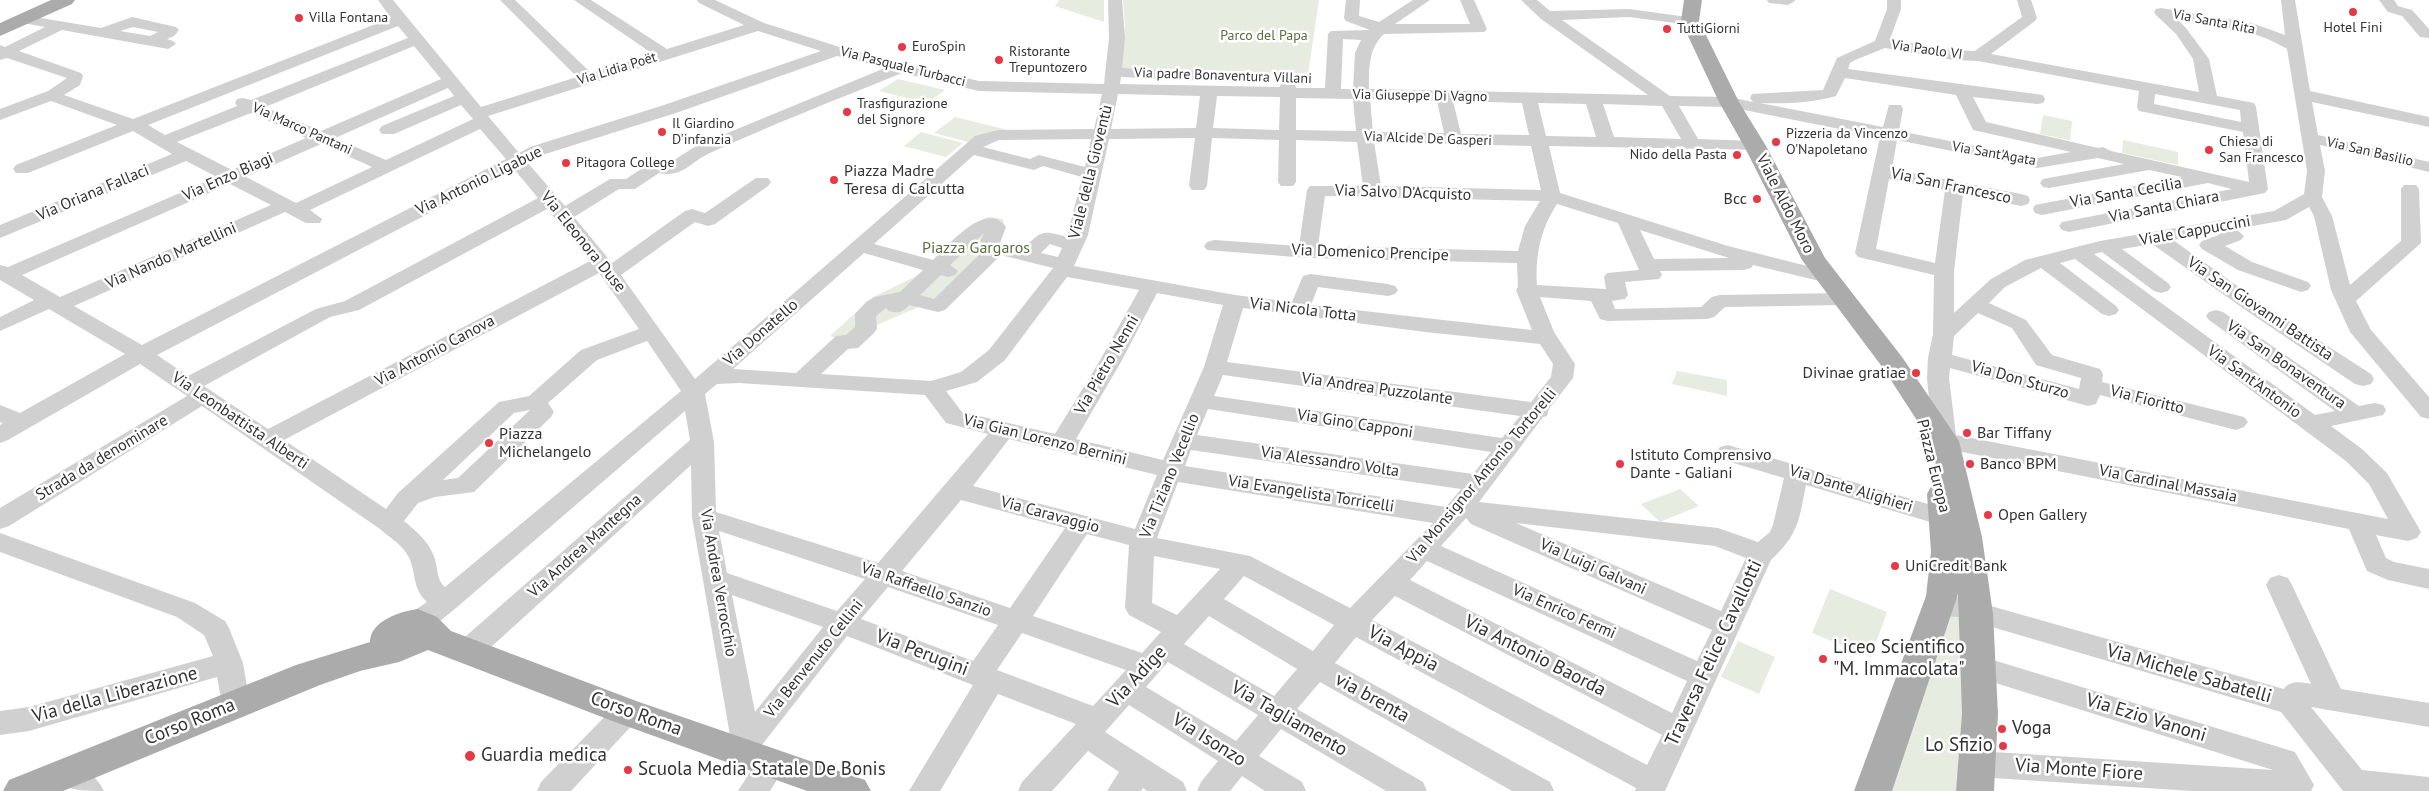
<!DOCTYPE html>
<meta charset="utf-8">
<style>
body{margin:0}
canvas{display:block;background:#fff}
</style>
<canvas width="2429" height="791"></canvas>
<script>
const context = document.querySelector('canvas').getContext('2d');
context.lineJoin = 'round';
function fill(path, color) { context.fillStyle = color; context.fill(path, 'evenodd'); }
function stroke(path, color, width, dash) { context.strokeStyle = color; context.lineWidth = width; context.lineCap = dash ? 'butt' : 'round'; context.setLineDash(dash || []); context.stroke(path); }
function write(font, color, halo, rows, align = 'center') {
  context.font = font + ' "PT Sans",sans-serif'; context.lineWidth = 5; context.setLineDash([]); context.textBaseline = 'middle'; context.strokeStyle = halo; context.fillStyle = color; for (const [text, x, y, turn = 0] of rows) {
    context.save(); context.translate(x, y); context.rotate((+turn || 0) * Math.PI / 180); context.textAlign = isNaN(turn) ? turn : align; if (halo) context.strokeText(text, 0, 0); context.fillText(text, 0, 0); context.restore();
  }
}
fill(new Path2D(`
 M1059 0H1104V22L1055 6Z
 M1123 0H1319L1308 74 1121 68 1125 28Z
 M898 79 945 90 927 103 879 91Z
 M2043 115 2072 121 2070 140 2040 134Z
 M955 117 1012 131 968 142 934 133Z
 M921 132 963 143 946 157 904 146Z
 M2123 140 2178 152V165L2122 153Z
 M989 217 1003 219 1005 229 995 241 1030 250 1001 251 942 311 921 306 870 328 856 343 830 336 873 297 921 274 978 222Z
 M1677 371 1727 380V396L1672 384Z
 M1680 489 1699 506 1660 522 1641 504Z
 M1830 589 1887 612 1871 657 1812 633Z
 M1939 606 1978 624 1973 791H1875Z
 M1738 641 1775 657 1759 694 1721 677Z`), '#e6ecdf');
fill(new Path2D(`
 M378 0H393L481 107 577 77 500 0H515L591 73 653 54 574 0H591L667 49 744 25 699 3 697 0H715L764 23 846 49 979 81 1104 84 1109 38 1108 0H1122L1125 38 1122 68 1254 73 1260 75 1262 78 1260 81 1254 83 1121 77 1120 84 1280 87 1282 76H1294L1296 88H1325L1328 34 1331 31 1370 30 1346 21 1344 18 1346 0H1360L1359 16 1379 22 1413 0H1430L1395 24H1470L1460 0H1474L1487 29 1484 32 1384 34C1368 49 1369 69 1369 89L1648 95 1541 19 1521 0H1537L1550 11 1629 9 1695 18 1697 21 1690 25 1629 17 1562 20 1670 96 1729 97 1753 102 1750 98 1752 94 1823 90 1837 58 1875 41 1887 9V0H1901V9L1890 39 1953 50 1975 51 2022 17 2017 0H2031L2037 18 2035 21 1991 54 2199 92 2193 59 2176 34 2156 15 2154 12 2156 9 2161 8 2252 23 2285 35 2281 0H2295L2310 91 2429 117V127L2312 102 2318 135 2429 162V172L2320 145 2325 171 2322 197 2332 216 2350 285 2401 241V189L2404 185H2416L2419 189 2421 243 2356 301 2371 330 2429 397V419L2421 417 2350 332 2331 290 2314 216 2309 207 2286 220 2236 229 2244 236 2241 240 2225 246 2252 262 2308 282 2311 286 2308 290 2301 292 2238 270 2202 249 2199 245 2202 241 2219 235 2217 232 2173 240 2261 303 2371 374 2374 379 2371 384 2363 386 2355 384 2247 311 2152 244 2122 249 2168 283 2171 287 2168 291 2161 293 2154 291 2102 252 2094 254 2315 415 2335 411 2209 320 2206 316 2209 312 2216 310 2223 312 2359 406 2375 403 2383 405 2386 410 2383 415 2331 426 2362 449 2387 473 2421 532 2417 538 2408 541 2376 535 2386 558 2394 562 2429 569V589L2388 580 2367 571 2349 529 1922 444 1918 438 1922 432 1932 431 1927 378 1928 358 1933 334 1934 275 1858 257 1855 253 1880 137 1729 107 1679 106 1698 139 1755 141 1761 142 1764 146 1761 150 1549 146 1560 193 1728 246 1831 272 1834 276 1831 280 1824 282 1753 265 1751 268 1744 270 1660 271 1662 275 1659 279 1625 282 1628 295 1625 299 1612 301 1615 309 1701 307 1712 297 1719 295 1843 293 1850 295 1853 299 1850 303 1843 305 1725 307 1714 317 1707 319 1607 321 1600 319 1591 301 1540 297 1554 332 1575 364 1573 378 1549 409 1547 416 1543 417 1479 502 1718 528 1758 542 1770 532 1773 525 1784 478 1720 459 1716 453 1720 447 1728 445 1955 512 1966 519 1970 525 1966 531 1957 534 1937 524 1806 485C1799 520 1799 534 1771 560L1665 791H1635L1636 788 1356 637 1335 663 1550 782 1554 791H1512L1320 682 1297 709 1423 782 1427 791H1386L1281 729 1259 756 1302 782 1306 791H1265L1242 776 1230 791H1197L1201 782 1218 761 1129 705 1105 732 1183 782 1187 791H1147L1143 788 1141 791H1107L1119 772 1088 751 1052 791H1018L1022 782 1076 724 998 694 940 791H909L973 685 847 636 751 759 741 763 731 759 726 750 731 741 692 517 691 465 478 659 468 662 458 659 454 651 458 643 690 440 685 411 456 608C442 619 427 635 408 629L404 622 408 615 427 602C411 588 417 570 407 554 401 544 389 537 380 529L202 406 9 526 0 529V508L187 396 140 364 8 440 0 443V425L3 423 0 422V405L20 413 125 354 49 309 0 331V317L34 300 0 280V265L8 267 217 177 186 161 0 238V225L172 154 133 131 28 173H16L13 169 16 165 117 125 51 101 0 120V109L48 91 67 78 7 58 0 60V45L5 47 45 27 18 22 16 19 18 16 23 15 101 28 132 17 176 27 179 30 174 36 167 39 173 41 176 44 168 49 62 30 19 51 81 73 83 76 80 85 64 95 133 119 391 18ZM2177 19C2216 26 2253 28 2287 49L2307 171 2304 194 2274 211 2100 241 2025 260 1991 279 1954 313V271L1963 194 2021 206 2028 204 2030 200 2028 196 2021 194 1892 169 1897 140 2037 168 2098 158 2124 164 2043 179 2040 183 2043 187 2049 188 2149 170 2182 177 2035 205 2033 209 2035 213 2042 215 2208 183 2232 189 2062 222 2059 226 2062 230 2069 232 2265 193 2268 189 2256 107 2254 103 2217 96 2209 59 2186 28ZM398 26 408 38 251 100 243 98 237 99 235 103 237 106 165 135 148 125ZM133 27 158 32 150 36 120 31ZM758 31 821 51 664 105 530 147 519 153 488 116ZM1343 39 1361 40 1355 53 1353 89H1341ZM414 46 441 79 321 131 265 107ZM1885 48 1953 60 1978 61 2139 91 2137 107 2139 111 2243 132 2249 182 2111 151 2103 147 2098 148 1986 122 1973 97 2037 104 2043 103 2045 99 2043 95 1848 69 1850 63 1855 60ZM837 56 885 68 696 146 668 164 656 162 650 163 626 179H610L565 206 527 162 542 155 676 113ZM902 73 979 91 1102 94 1094 129 998 130 975 136 695 379 621 275 695 222 708 226 715 224 768 186 771 182 768 178H756L705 213 692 209 685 211 612 263 574 217 619 189H635L659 173C683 178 690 162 710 153 773 124 838 99 902 73ZM1845 78 1956 95 1973 130 2071 152 2037 158 1899 131 1903 109 1901 105H1889L1883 127 1760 103C1785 104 1811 103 1836 96ZM448 88 454 96 382 126 379 130 382 134H394L461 105 473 119 386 160 335 138ZM1118 94 1200 96 1196 128 1111 129ZM2155 94 2240 110 2241 122 2154 104ZM1217 96 1280 97 1279 130 1213 128ZM1296 98 1353 99 1356 131 1296 130ZM1370 99 1437 101 1444 133 1373 132ZM1453 101 1522 103 1529 135 1461 134ZM1538 103 1586 104 1596 137 1546 136ZM1603 104 1662 106 1681 139 1614 137ZM251 113 306 138 232 170 177 142ZM480 129 506 159 142 345 74 306 285 212 306 223H320L322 219 310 210ZM1195 138 1189 186 1192 190H1204L1207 186 1212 138 1279 140 1278 182 1281 186H1293L1296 182V140L1357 142 1363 186H1310L1307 190 1299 246 1214 240 1207 242 1204 246 1207 250 1308 258 1517 263 1518 287 1516 290 1532 330 1311 305 1318 287 1388 296 1395 294 1398 290 1395 286 1388 284 1310 274 1303 276 1292 302 1235 295 1074 266 1088 235 1109 139ZM1091 139 1085 167 1039 155 1030 159 983 147 999 140ZM1374 142 1531 146 1541 190 1381 186ZM321 144 372 167 296 203 246 177ZM974 155 1034 170 1043 166 1082 177 1067 237C1042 230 1042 230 1023 249L1000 243 1006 227C986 199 947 247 933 260L874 244ZM514 169 538 198 345 301 316 309 188 376 157 355ZM1889 179 1945 190 1935 263 1876 249ZM230 184 271 205 60 297 22 275ZM1325 196 1540 201 1525 226 1518 251 1318 246ZM1557 204 1618 223 1639 270 1607 273 1604 277 1606 289 1537 285C1535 254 1541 229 1557 204ZM547 209 590 261 268 429 204 386 330 317 359 310ZM1640 230 1729 258 1654 259ZM984 233 980 242 983 251 934 299 920 295 941 275 948 277 955 275 958 271 950 265ZM1050 244 1062 248 1058 257 1041 253ZM864 253 923 270 900 292 875 297 866 302 855 314V327L846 335 836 336 796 373 733 369ZM1001 255 1053 268 989 350 961 372 931 381 821 374 848 349 858 348 873 334 877 329 876 316 886 308 889 311C898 314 903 312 909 305L938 312 945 310ZM2075 259 2346 461 2369 484 2388 519 1956 435 1949 378 1950 368 2088 406 2096 404 2100 395 2236 430 2244 427 2248 422 2244 417 2102 382 2103 374 2100 369 2052 355 2026 320 1989 303 2005 287 2041 268 2102 314 2109 316 2116 314 2119 310 2116 306 2060 263ZM599 273 639 329 581 350 529 396 499 402 398 493 386 509 284 440ZM1067 277 1139 290 1099 362 1055 434 962 412 946 391 977 382 1005 360ZM1157 293 1223 305 1204 367 1163 460 1076 439 1121 362ZM1243 308 1425 332 1540 344 1553 364 1551 377 1531 402 1227 362ZM1978 313 2012 328 2036 365 2081 378 2079 389 1952 355 1954 336ZM647 341 681 391 445 587C436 580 438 565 433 554 427 540 416 531 404 521L418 503 435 497 474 492 551 417 554 412 548 403 597 360ZM1223 375 1520 416 1502 438 1214 396ZM739 383 925 395 946 423 988 434 878 563 716 512 714 442 705 394 717 384ZM1208 409 1491 452 1473 474 1197 435ZM530 410 458 478 443 480 514 413ZM1009 439 1157 475 1135 529 973 486ZM1191 450 1461 489 1446 507 1185 466ZM1178 482 1433 523 1350 608 1250 556 1157 538ZM961 500 1065 528 1010 608 902 571ZM1466 518 1471 524 1712 630 1697 661 1441 546ZM1516 523 1715 546 1746 558 1721 611ZM719 531 865 579 837 611 727 573ZM1087 534 1129 545 1125 608 1129 615 1161 632 1142 653 1033 616ZM1154 556 1220 569 1177 615 1152 603ZM1427 561 1687 681 1672 713 1410 580ZM1244 576 1334 625 1313 651 1224 599ZM888 587 998 625 973 661 861 619ZM732 595 823 627 755 712ZM1395 596 1662 735 1647 765 1372 620ZM1209 616 1297 669 1274 696 1184 644ZM1022 633 1126 670 1093 706 997 670ZM1168 662 1258 715 1236 741 1146 687Z
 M1767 0H1795V1L1788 5 1769 3Z
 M2379 0H2394L2398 6 2412 10 2429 29V38L2420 37 2402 16 2388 12Z
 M0 533 195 603 225 621 229 628 243 663 250 704 246 712 236 716 226 712 222 704 217 677 29 731 0 735V711L29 707 213 656 204 635 177 617 0 552Z
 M2279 575 2288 578 2292 585 2341 689 2429 703V727L2311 707 2362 770 2429 777V791H2343L2281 712 1958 617 1939 616 1930 613 1926 606 1930 599 1944 595 1959 597 2284 689C2290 680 2301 682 2311 684L2266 585 2270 578Z
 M1980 656 2295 752 2314 785 2311 791H2192L1978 777 1967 773 1963 764 1967 755 1978 751 2273 770 1970 675 1966 667 1970 659Z
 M627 700 637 704 641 712 637 720 571 791H537L541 782 617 704Z
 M773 749 784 753 788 762 770 791H738L762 753Z
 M65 759C81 765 97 776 104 791 80 791 62 791 50 772L54 763Z`), '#d0d0d0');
fill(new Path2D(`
 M51 0H75L72 4 0 36V23Z
 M1684 0H1702L1699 21 1739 102 1766 146 1825 258 1902 357 1959 441 1982 537 1993 614 1998 714 1994 791H1956L1962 714 1958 594 1892 791H1854L1926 596 1931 552 1927 494 1931 487 1940 484 1931 442 1883 368 1802 260 1744 146 1719 102 1681 21Z
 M418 609 437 617 451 631 639 702 865 780 871 791H807L615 722 428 650 399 662 360 671 320 685 63 791H3L9 780 296 665 370 642C370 621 401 611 418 609Z`), '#ababab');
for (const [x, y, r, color] of [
 [2353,12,5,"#e63946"],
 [299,18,5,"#e63946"],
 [1667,29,5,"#e63946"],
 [902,47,5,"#e63946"],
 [999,60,5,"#e63946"],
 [847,112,5,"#e63946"],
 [662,132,5,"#e63946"],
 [1776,142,5,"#e63946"],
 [2209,150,5,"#e63946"],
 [1737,155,5,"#e63946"],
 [566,163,5,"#e63946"],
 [834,180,5,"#e63946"],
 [1757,199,5,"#e63946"],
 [1916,373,5,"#e63946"],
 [1967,433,5,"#e63946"],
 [489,443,5,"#e63946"],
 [1620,464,5,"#e63946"],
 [1970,464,5,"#e63946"],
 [1988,515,5,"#e63946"],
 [1895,566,5,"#e63946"],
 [1823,659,5,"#e63946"],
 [2002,729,5,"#e63946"],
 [2003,746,5,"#e63946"],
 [470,756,6,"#e63946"],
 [628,770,5,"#e63946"]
]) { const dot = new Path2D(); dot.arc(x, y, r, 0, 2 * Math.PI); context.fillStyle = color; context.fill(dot); stroke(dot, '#fff', 2); }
write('14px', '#333', '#fff', [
 ["Villa Fontana",309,18],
 ["Hotel Fini",2353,28,"center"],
 ["TuttiGiorni",1677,29],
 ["EuroSpin",912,47],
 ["Ristorante",1009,52],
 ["Trepuntozero",1009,68],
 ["Trasfigurazione",857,104],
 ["del Signore",857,120],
 ["Il Giardino",672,124],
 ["D'infanzia",672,140],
 ["Pizzeria da Vincenzo",1786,134],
 ["O'Napoletano",1786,150],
 ["Chiesa di",2219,142],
 ["San Francesco",2219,158],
 ["Nido della Pasta",1727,155,"right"],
 ["Pitagora College",576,163]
], 'left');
write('14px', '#333', '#fff', [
 ["Via Santa Rita",2214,22,11],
 ["Via Paolo VI",1927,50,8],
 ["Via Pasquale Turbacci",903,67,14],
 ["Via Lidia Poët",617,69,-17],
 ["Via padre Bonaventura Villani",1223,76,2],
 ["Via Giuseppe Di Vagno",1420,96,1],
 ["Via Marco Pantani",302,129,24],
 ["Via Alcide De Gasperi",1428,139,2],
 ["Via San Basilio",2370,152,13],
 ["Via Sant'Agata",1994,154,10]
]);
write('14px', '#56703f', '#fff', [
 ["Parco del Papa",1264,36]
]);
write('16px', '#333', '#fff', [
 ["Piazza Madre",844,171],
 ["Teresa di Calcutta",844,189],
 ["Bcc",1747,199,"right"],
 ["Divinae gratiae",1906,373,"right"],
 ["Bar Tiffany",1977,433],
 ["Piazza",499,434],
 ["Michelangelo",499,452],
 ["Istituto Comprensivo",1630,455],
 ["Dante - Galiani",1630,473],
 ["Banco BPM",1980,464],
 ["Open Gallery",1998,515],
 ["UniCredit Bank",1905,566]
], 'left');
write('16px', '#333', '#fff', [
 ["Viale della Gioventù",1091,172,-76],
 ["Via Enzo Biagi",228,177,-24],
 ["Via Antonio Ligabue",479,181,-26],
 ["Via San Francesco",1951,186,12],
 ["Via Oriana Fallaci",93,193,-23],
 ["Via Salvo D'Acquisto",1403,193,2],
 ["Via Santa Cecilia",2126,193,-10],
 ["Viale Aldo Moro",1785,204,63],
 ["Via Santa Chiara",2164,207,-11],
 ["Viale Cappuccini",2195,231,-10],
 ["Via Eleonora Duse",583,242,51],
 ["Via Domenico Prencipe",1370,253,2],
 ["Via Nando Martellini",171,256,-24],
 ["Via San Giovanni Battista",2260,309,34],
 ["Via Nicola Totta",1303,310,7],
 ["Via Donatello",761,333,-41],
 ["Via Antonio Canova",435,351,-28],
 ["Via Pietro Nenni",1107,365,-60],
 ["Via San Bonaventura",2286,365,35],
 ["Via Don Sturzo",2020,380,16],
 ["Via Sant'Antonio",2254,382,36],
 ["Via Andrea Puzzolante",1377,389,8],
 ["Via Fioritto",2147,400,14],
 ["Via Leonbattista Alberti",240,421,34],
 ["Via Gino Capponi",1355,424,9],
 ["Via Gian Lorenzo Bernini",1045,440,14],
 ["Strada da denominare",102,458,-31],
 ["Via Alessandro Volta",1330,462,8],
 ["Piazza Europa",1933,466,76],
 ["Via Tiziano Vecellio",1170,476,-68],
 ["Via Monsignor Antonio Tortorelli",1482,476,-50],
 ["Via Cardinal Massaia",2168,484,11],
 ["Via Dante Alighieri",1851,489,17],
 ["Via Evangelista Torricelli",1311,494,9],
 ["Via Caravaggio",1050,515,15],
 ["Via Andrea Mantegna",585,546,-42],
 ["Via Luigi Galvani",1593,567,24],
 ["Via Andrea Verrocchio",718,583,80],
 ["Via Raffaello Sanzio",926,590,19],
 ["Via Enrico Fermi",1564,612,24],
 ["Via Benvenuto Cellini",814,659,-51]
]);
write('16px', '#56703f', '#fff', [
 ["Piazza Gargaros",976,248]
]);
write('19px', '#333', '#fff', [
 ["Liceo Scientifico",1833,648],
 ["\"M. Immacolata\"",1833,670],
 ["Voga",2012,729],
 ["Lo Sfizio",1993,746,"right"],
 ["Guardia medica",481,756],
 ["Scuola Media Statale De Bonis",638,770]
], 'left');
write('19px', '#333', '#fff', [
 ["Via Appia",1403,649,28],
 ["Via Perugini",922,653,21],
 ["Traversa Felice Cavallotti",1714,653,-65],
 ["Via Antonio Baorda",1535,656,27],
 ["Via Michele Sabatelli",2189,674,16],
 ["Via Adige",1137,677,-47],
 ["Via della Liberazione",115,695,-15],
 ["via brenta",1372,698,29],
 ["Corso Roma",636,714,20],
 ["Via Ezio Vanoni",2146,718,17],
 ["Via Tagliamento",1289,719,30],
 ["Corso Roma",190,722,-22],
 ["Via Isonzo",1209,740,32],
 ["Via Monte Fiore",2079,770,4]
]);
</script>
